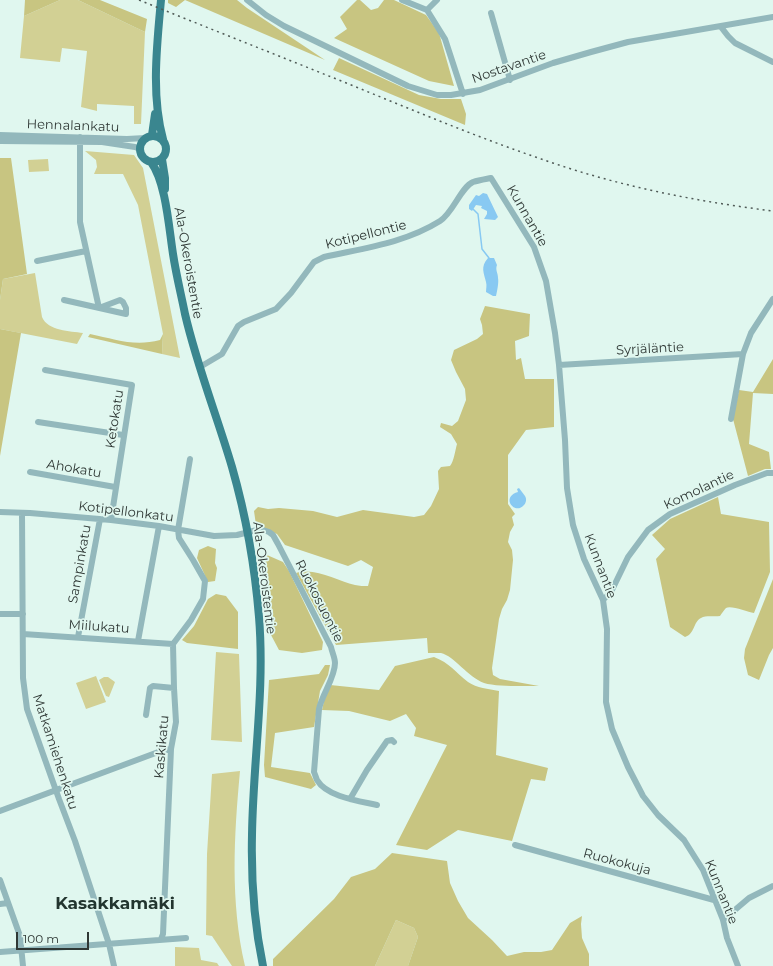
<!DOCTYPE html>
<meta charset="utf-8">
<style>
body{margin:0}
#map{position:relative;width:773px;height:966px;overflow:hidden;background:#e0f7ef;font-family:Montserrat,sans-serif}
canvas{display:block}
.scale{position:absolute;left:16px;top:932px;width:73px;height:18px;box-sizing:border-box;border:2px solid #2f3835;border-top:0;padding-left:5px;font-size:12px;line-height:14px;white-space:nowrap;color:#2f3835;-webkit-text-stroke:3px #e0f7ef;paint-order:stroke}
</style>
<div id="map">
<canvas width="773" height="966"></canvas>
<div class="scale">100 m</div>
</div>
<script>
const context = document.querySelector('canvas').getContext('2d');
context.lineJoin = 'round';
function fill(path, color) { context.fillStyle = color; context.fill(path, 'evenodd'); }
function stroke(path, color, width, dash) { context.strokeStyle = color; context.lineWidth = width; context.lineCap = dash ? 'butt' : 'round'; context.setLineDash(dash || []); context.stroke(path); }
function write(font, color, halo, rows, align = 'center') {
  context.font = font + ' Montserrat,sans-serif'; context.lineWidth = 3.5; context.setLineDash([]); context.textBaseline = 'middle'; context.strokeStyle = halo; context.fillStyle = color; for (const [text, x, y, turn = 0] of rows) {
    context.save(); context.translate(x, y); context.rotate((+turn || 0) * Math.PI / 180); context.textAlign = isNaN(turn) ? turn : align; if (halo) context.strokeText(text, 0, 0); context.fillText(text, 0, 0); context.restore();
  }
}
fill(new Path2D(`
 M60 0H78L145 32 141 124H134V106L97 104V111L81 107 87 51 62 48 60 62 20 58 24 16Z
 M85 151 134 155 143 168 180 358 162 354 163 334 138 205 123 174H94L97 167 96 160Z
 M48 159 49 171 29 172 28 160Z
 M35 273 42 317C48 331 70 331 83 333L77 344 0 329V300L3 279Z
 M216 652 239 654 242 742 211 740Z
 M96 676 106 702 86 709 76 683Z
 M104 677H108L115 682 109 697 106 696 99 680Z
 M240 771C234 836 230 901 245 966H232L212 936 206 935 207 854 212 774Z
 M396 920 414 928 418 937 408 966H375Z
 M175 947 199 948 201 960 217 963 219 966H175Z`), '#d2d094');
fill(new Path2D(`
 M25 0H60L24 16Z
 M78 0H100L147 19 145 32Z
 M168 0H237L247 8 325 60 185 0 176 7 168 3Z
 M357 0H360L371 10 378 8 384 0H394L426 15 439 33 454 86 429 81 334 38 347 29 340 17Z
 M339 58 419 95 441 99H461L466 114 465 125 333 70Z
 M0 158H11L27 274 3 279 0 300Z
 M485 306 530 314 529 336 515 341 516 360 521 358 525 379H554V427L526 430 508 455V504L515 514 512 517 514 525 510 532 508 542 512 550 513 560 510 590 507 600 502 609 499 619 492 668 493 675 500 679 539 686C525 686 497 687 484 683 468 677 454 656 441 653 437 653 432 653 428 653L427 638 336 645 296 573C316 567 337 581 355 585 359 586 364 586 368 586L373 567 361 560 348 566 285 545 277 534 256 525 254 511 258 507 268 509 279 508 313 511 337 517 363 510 414 517 424 515 431 506 439 489 438 471 441 467 450 466C454 461 455 451 457 444L451 434 440 427 441 423 452 426 458 421 466 400 465 389 456 372 451 360 454 350 477 339 483 334 482 325 480 319Z
 M0 329 21 333 0 456Z
 M90 334C115 339 134 347 160 340L163 334 162 354 88 337Z
 M773 359V394L753 393 749 444 769 452 771 469H765L748 476 733 419 739 390 753 392Z
 M718 497 721 514 769 522 770 572 754 613C747 612 731 605 726 608 724 610 722 613 720 616 714 617 706 615 701 618 693 622 695 634 685 637L670 627 656 559 665 549 652 535 670 519Z
 M208 546 216 549 215 563 217 568 215 581 208 582 197 558 199 550Z
 M267 555 283 562 289 571 323 642 322 650 302 653 279 650 271 635 273 611 265 594V563Z
 M773 579V648L769 655 759 680 748 675 744 658 745 649Z
 M216 594 226 596 238 612V649L187 643 182 640 194 626 208 599Z
 M434 657C450 663 455 672 468 682 477 688 488 689 499 691L496 755 548 768 545 781 531 779 512 841 458 830 427 850 396 845 447 745 414 736 416 728 406 714 390 721 349 711 322 710 324 701 330 685 379 690 395 666Z
 M325 665H330L328 675 320 691 314 727 275 733 271 767 310 773 316 785 311 789 265 777 264 765 269 680 319 674Z
 M392 853 447 861 450 883 458 901 468 918 492 940 507 956 524 952H541L552 950 570 923 582 916 581 924 582 938 589 954V966H408L418 937 414 928 396 920 375 966H273V959L334 899 351 877 375 869Z`), '#c8c581');
fill(new Path2D(`
 M483 193 487 194 498 217 495 220 484 219 487 214V211L481 208 482 206 476 205 472 211 469 209V205L476 195 479 196Z
 M488 258H494L497 265C495 270 498 273 498 278 499 282 497 292 496 296H493L486 292C486 289 487 285 486 282 484 273 480 267 488 258Z
 M519 488C521 491 523 493 525 496 527 499 526 503 524 505 515 516 500 497 518 492L517 489Z`), '#88c9f2');
stroke(new Path2D(`
 M473 209 478 214 482 249 489 258`), '#88c9f2', 1.5);
stroke(new Path2D(`
 M247 0 266 15 284 26 408 86 437 95H451L480 90 553 63 591 52 628 42 773 17
 M402 0 427 10 437 0
 M427 10 445 39 463 94
 M491 13 510 80
 M721 27 728 36 735 43 773 62
 M0 135 127 139 145 138
 M80 137V222L99 308
 M0 141 102 142 135 147 140 149
 M37 261 86 251
 M64 300 126 314V308L123 302 120 300 99 308
 M559 365 743 354
 M200 367 222 354 238 326 244 322 276 309 291 293 314 262 324 257C364 248 405 243 440 221 453 213 461 187 473 182 479 180 486 179 491 178L534 247 546 281 555 333 559 365 565 440 567 488 573 525 584 559 603 600 607 629 606 702 612 729 628 767 643 796 658 815 684 840 703 870 723 920 727 938 738 966
 M45 370 132 385 111 520
 M731 419 743 354 751 333 773 299
 M38 422 123 435
 M30 472 115 487
 M0 512 30 513 111 520 159 526 214 536 237 535 257 530H263L269 532 273 535 278 544 331 647C332 652 335 658 335 663 335 678 322 694 319 709L314 772C315 774 316 778 317 780 327 797 359 801 377 805
 M22 513 23 678 27 709 59 799 75 841 109 944 114 966
 M603 600 611 592 628 557 648 530 670 514 735 485 767 473H773
 M0 614H23
 M23 634 173 644
 M78 637 100 519
 M138 641 159 526
 M146 715 150 688 153 686 174 688
 M350 799 367 770 387 741 392 740 394 742
 M0 811 161 751 171 749
 M515 845 714 900
 M0 880 20 936 23 966
 M0 904 8 903
 M723 920 749 898 773 886
 M161 939 163 934 171 749 176 722 174 688 173 644 191 620 203 599 205 581 193 560 179 538 178 530 190 459
 M0 952 186 938`), '#93b8bc', 6);
stroke(new Path2D(`
 M161 0C157 44 151 96 163 139
 M152 135 155 114
 M140 149a13 13 0 1 1 26 0a13 13 0 1 1-26 0Z
 M162 159 165 178V189
 M151 162C166 182 169 229 173 254 176 274 181 294 185 314 197 366 217 416 232 467 246 516 255 567 259 617 265 690 253 762 252 835 251 879 254 923 263 966`), '#3a868f', 8);
stroke(new Path2D(`
 M139 0C213 30 287 59 361 89 427 116 492 143 559 165 628 188 701 202 773 211`), '#505b57', 1.5, [2, 4]);
write('13px', '#2f3835', '#e0f7ef', [
 ["Nostavantie",509,67,-19],
 ["Hennalankatu",73,126,2],
 ["Kunnantie",527,216,60],
 ["Kotipellontie",366,235,-14],
 ["Ala-Okeroistentie",188,263,80],
 ["Syrjäläntie",650,349,-3],
 ["Ketokatu",115,419,-81],
 ["Ahokatu",74,469,10],
 ["Komolantie",699,490,-25],
 ["Kotipellonkatu",126,512,7],
 ["Sampinkatu",80,564,-80],
 ["Kunnantie",600,566,69],
 ["Ala-Okeroistentie",264,578,83],
 ["Ruokosuontie",319,601,63],
 ["Miilukatu",99,627,4],
 ["Kaskikatu",162,747,-85],
 ["Matkamiehenkatu",55,752,72],
 ["Ruokokuja",617,862,15],
 ["Kunnantie",721,892,68]
]);
write('bold 17px', '#22352f', '#e0f7ef', [
 ["Kasakkamäki",115,904]
]);
</script>
